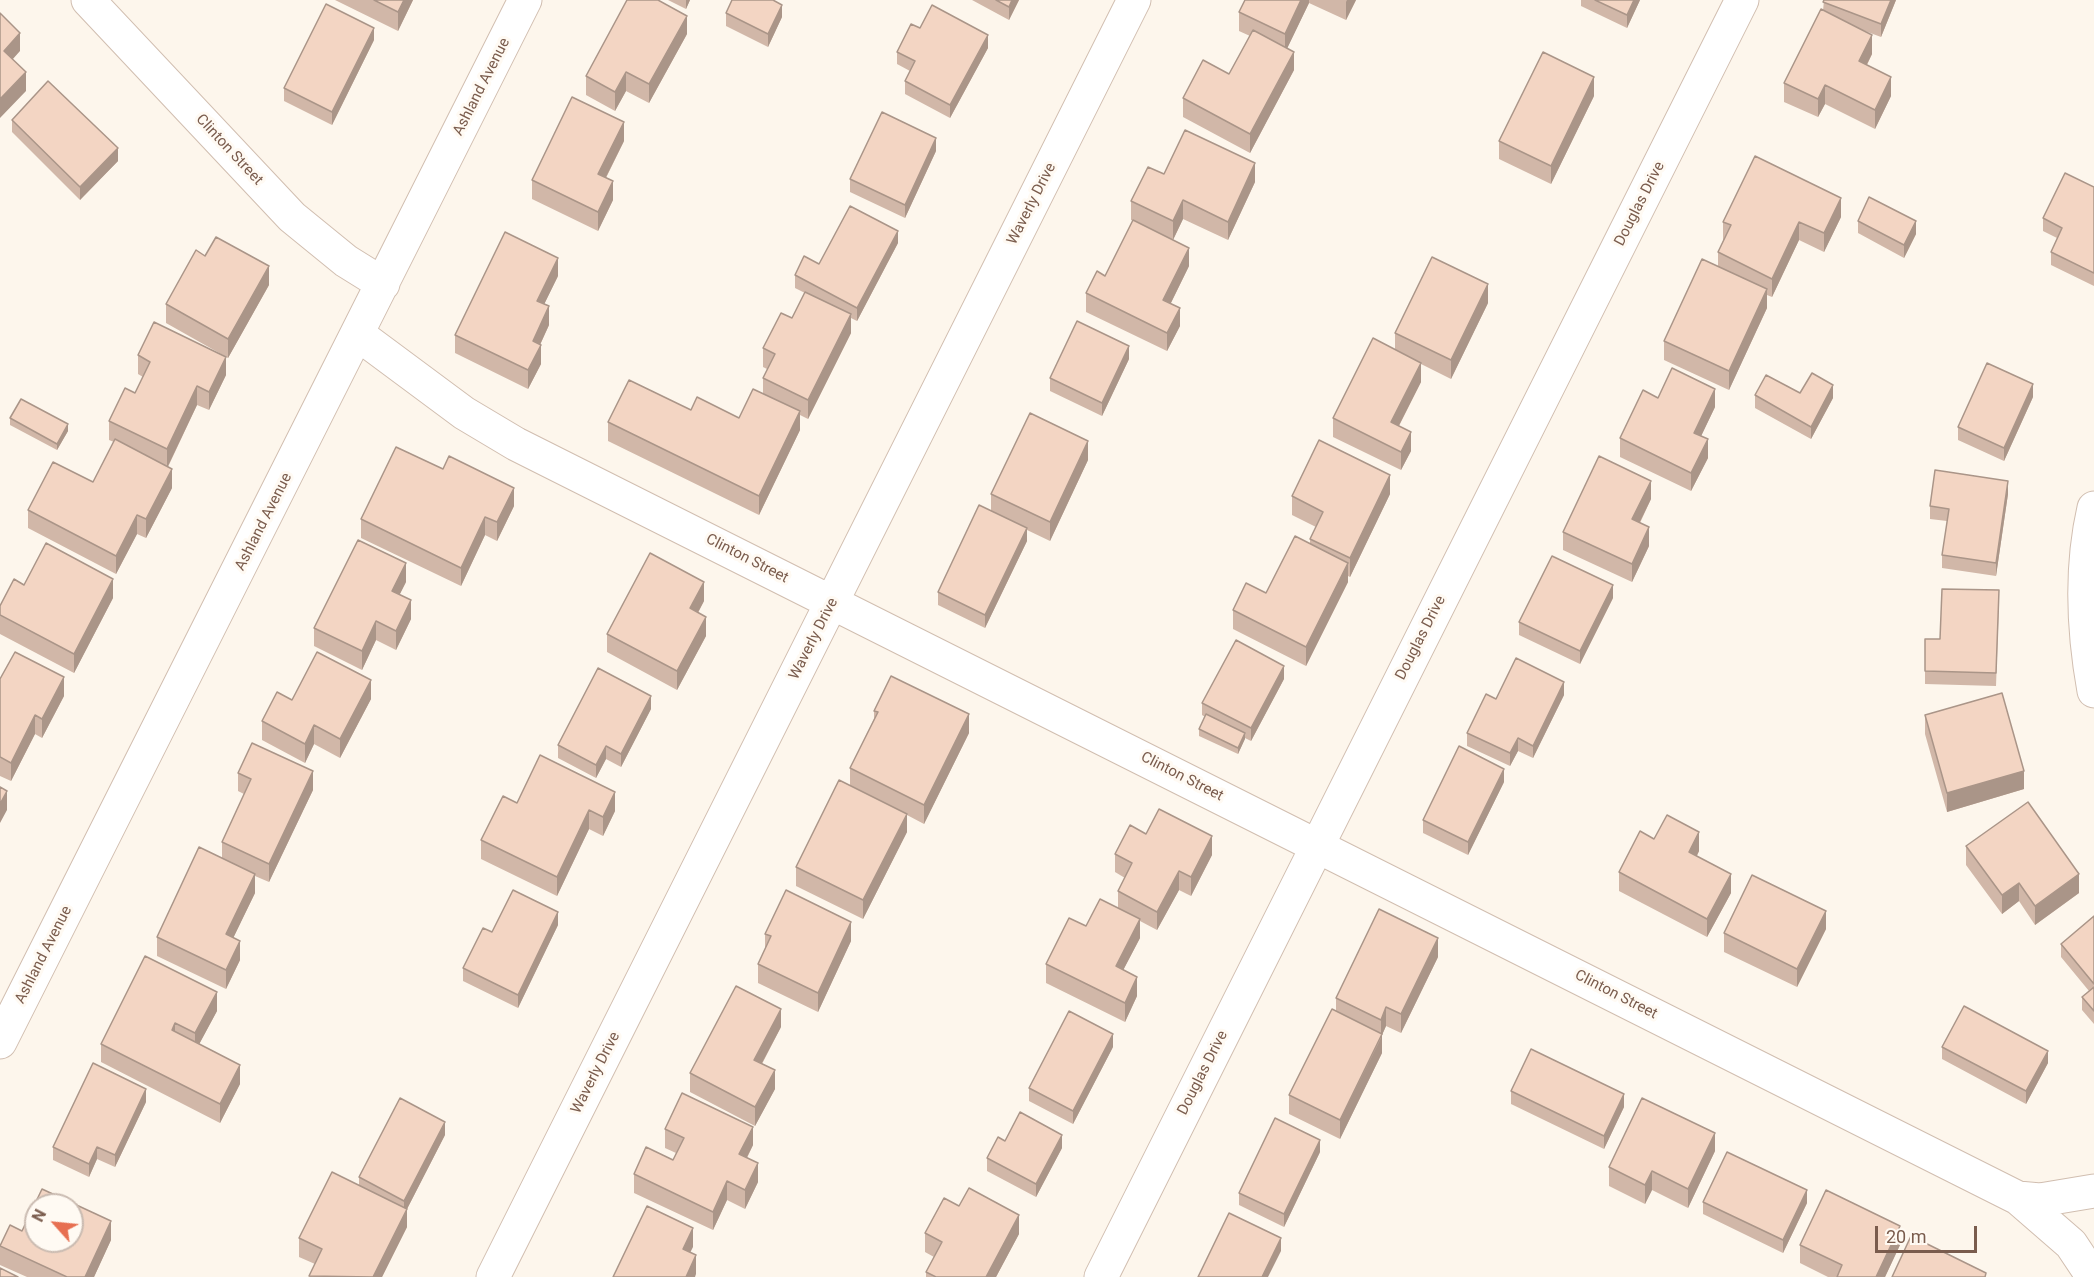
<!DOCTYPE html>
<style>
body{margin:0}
#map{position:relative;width:2094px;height:1277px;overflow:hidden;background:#fdf6ec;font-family:Roboto,sans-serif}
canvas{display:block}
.north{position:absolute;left:24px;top:1193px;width:60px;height:60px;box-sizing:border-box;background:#fffaf3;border:2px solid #cabbb1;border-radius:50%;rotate:297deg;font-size:16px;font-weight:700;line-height:24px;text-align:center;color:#7a5c4d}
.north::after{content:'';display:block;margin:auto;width:21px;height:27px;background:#e76f51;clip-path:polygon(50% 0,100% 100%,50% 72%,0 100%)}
.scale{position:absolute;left:1875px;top:1226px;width:102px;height:27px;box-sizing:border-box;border:3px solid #7a5c4d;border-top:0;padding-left:8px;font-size:18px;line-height:21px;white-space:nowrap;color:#7a5c4d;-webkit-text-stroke:4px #fffaf3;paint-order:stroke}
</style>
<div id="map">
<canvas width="2094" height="1277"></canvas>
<div class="north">N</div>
<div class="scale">20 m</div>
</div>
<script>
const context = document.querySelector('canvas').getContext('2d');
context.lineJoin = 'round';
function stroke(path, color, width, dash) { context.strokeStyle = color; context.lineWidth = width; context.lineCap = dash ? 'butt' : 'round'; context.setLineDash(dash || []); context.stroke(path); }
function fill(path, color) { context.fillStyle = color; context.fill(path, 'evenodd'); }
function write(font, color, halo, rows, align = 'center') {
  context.font = font + ' Roboto,sans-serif'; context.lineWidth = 6; context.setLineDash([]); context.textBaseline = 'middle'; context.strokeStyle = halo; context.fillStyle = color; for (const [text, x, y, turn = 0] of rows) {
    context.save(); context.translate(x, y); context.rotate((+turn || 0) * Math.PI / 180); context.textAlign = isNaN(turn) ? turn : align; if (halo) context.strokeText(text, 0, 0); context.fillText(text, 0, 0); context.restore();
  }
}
const minor = new Path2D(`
 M88 0 292 217 346 261 383 284
 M359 335 464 413 516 444 2018 1198 2040 1200 2094 1191
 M2094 508C2080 569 2083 630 2094 691
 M0 1042 525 0
 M2018 1198 2071 1244 2093 1277
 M493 1277 1134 0`);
const tertiary = new Path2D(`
 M1101 1277 1742 0`);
stroke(minor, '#d1beb0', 35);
stroke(tertiary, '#d1beb0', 35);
stroke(minor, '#fff', 33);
stroke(tertiary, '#fff', 33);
fill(new Path2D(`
 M335 0H413L398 31Z
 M668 0H690L686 9Z
 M972 0H1019L1009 20Z
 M1245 0H1356L1346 20 1309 3 1287 48 1294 70 1250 153 1183 117V98L1229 74 1250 36 1239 31V12Z
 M1581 0H1640L1627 28 1581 6Z
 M1824 0H1896L1881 37 1857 28 1872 54 1867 65 1891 96 1875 129 1825 104 1818 117 1784 102V83L1823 11Z
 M726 13 782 17 768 47 726 26Z
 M920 28 988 48 950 118 905 94V81L910 71 897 64V52Z
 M687 34 649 103 626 91 615 111 586 95V76Z
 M374 40 332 125 284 101V88Z
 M1594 96 1551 184 1499 159V141Z
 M12 120 118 161 80 200 12 132Z
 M624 141 606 178 613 200 598 231 532 199V180Z
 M936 151 905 218 850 192V179Z
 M1164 174 1255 182 1228 240 1183 219 1173 240 1189 266 1171 303 1180 326 1167 351 1086 312V293L1105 276 1133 221 1131 220V201Z
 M2094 187V286L2051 265V252L2057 238 2043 231V218Z
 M1841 217 1824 252 1799 240 1772 297 1767 295V308L1729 390 1664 360V341L1718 266V252L1723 241V222Z
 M1858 221 1916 234 1904 258 1858 233Z
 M898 243 857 321 851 318V333L808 419 800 415V430L759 515 608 441V422L691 410 739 418 763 393V378L767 369 763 367V348L792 318 805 293 795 288V275L819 264Z
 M558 276 544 304 549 325 540 345 541 364 528 389 455 353V335Z
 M269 285 228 358 166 323V304Z
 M1488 303 1451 379 1421 364V382L1399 426 1411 451 1401 470 1333 437V418L1395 349V333Z
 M138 355 226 375 209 410 197 405 168 467 172 488 146 538 137 534 116 574 28 528V510L93 482 114 442 109 440V421L135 393 143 377 138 374Z
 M1129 359 1102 416 1050 391V378Z
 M1800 393 1833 398 1811 439 1755 408V395Z
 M2033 397 2004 461 1958 440V427Z
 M1658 398 1715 407 1701 436 1708 458 1691 491 1620 457V438Z
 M10 418 68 431 57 450 10 425Z
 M1088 460 1050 541 1027 530V541L985 628 938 605V592L991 511V494Z
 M443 469 514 506 497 541 485 535 461 586 361 538V519Z
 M1390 494 1350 577 1348 576V582L1306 666 1233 629V610L1266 593 1310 544V539L1316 527 1292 515V496Z
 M2008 494 1996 576 1942 568V555L1947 521 1930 519V506Z
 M1651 499 1640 523 1649 546 1632 582 1563 550V532Z
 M406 582 399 595 411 619 396 650 376 640 362 670 314 646V628Z
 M24 585 113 598 74 673 0 634V606Z
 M1613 598 1580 664 1519 635V622Z
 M704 601 698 613 706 636 677 690 607 652V634Z
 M1999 603 1996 686 1925 684V639H1940Z
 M0 679 64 696 42 738 35 734 11 781 0 776Z
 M1284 679 1251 741 1245 738 1238 754 1199 736V729L1205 717 1202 715V703Z
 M1564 695 1533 758 1518 751 1510 766 1467 746V733L1496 699Z
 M371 699 340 758 314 744 305 763 262 740V721L292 700Z
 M651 709 621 767 606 759 596 778 558 758V745Z
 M874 711 969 733 924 824 907 815V832L863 919 796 886V867L850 785V768L874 719Z
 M1925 715 2024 789 1947 812 1925 734Z
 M238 773 313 790 269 882 255 876V893L233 938 240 960 226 989 157 956V937L222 858V842L244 794 238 791Z
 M1504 782 1468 855 1423 833V820Z
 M517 803 615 811 603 836 589 829 557 896 481 859V840Z
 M1146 834 1212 855 1191 896 1179 890 1157 930 1140 921V938L1123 970 1137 996 1125 1022 1046 983V964L1086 926 1118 908V891L1125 878 1115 872V854Z
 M1654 839 1699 851 1697 856 1731 893 1707 937 1619 891V872Z
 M1966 846 2079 893 2035 925 2019 901 2002 914 1966 865Z
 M2094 916V1024L2082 1010V997L2089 991 2061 957V944Z
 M558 925 518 1008 463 981V968L492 932Z
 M1826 929 1797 987 1724 952V933Z
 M765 934 851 941 818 1012 758 983V964L765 949Z
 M1438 957 1401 1033 1386 1026 1382 1035V1053L1340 1139 1289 1114V1095L1336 1011V998Z
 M217 1011 199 1044 240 1084 220 1123 101 1062V1044Z
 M781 1027 762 1064 775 1089 755 1126 690 1092V1073Z
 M1113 1047 1073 1124 1029 1101V1088Z
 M1942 1047 2048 1063 2026 1104 1942 1059Z
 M1511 1091 1624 1107 1604 1149 1511 1104Z
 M146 1102 115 1167 97 1159 89 1177 53 1160V1147Z
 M665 1129 753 1145 747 1158 758 1182 745 1209 727 1200 713 1230 634 1193V1174L673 1160 676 1153 665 1148Z
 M445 1135 407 1209V1227L382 1277H309L315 1264 299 1257V1238L359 1185V1177Z
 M1005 1141 1062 1148 1036 1197 987 1171V1158Z
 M1715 1151 1688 1208 1652 1190 1645 1204 1609 1186V1167Z
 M1320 1152 1284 1227 1239 1205V1193Z
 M1703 1202 1807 1203 1783 1253 1703 1214Z
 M959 1206 1019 1234 996 1277H926V1272L934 1257 925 1252V1233Z
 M111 1240 94 1277H27L0 1265V1246Z
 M1800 1245H1900L1885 1277H1828L1800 1263Z`), '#d1b7a8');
fill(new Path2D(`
 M404 0H413L398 31V12Z
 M686 0H690L686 9Z
 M1012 0H1019L1009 20V7Z
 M1301 0H1309V3L1285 53V34Z
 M1347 0H1356L1346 20V2Z
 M1634 0H1640L1627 28V15Z
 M1891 0H1896L1881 37V24Z
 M782 5V17L768 47V34Z
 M687 16V34L649 103V84Z
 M374 28V40L332 125V112Z
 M20 33V51L4 69V51Z
 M988 35V48L950 118V105Z
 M1872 35V54L1859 80V61Z
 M1294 52V70L1250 153V134Z
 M26 72V91L0 118V99Z
 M626 72V91L615 111V92Z
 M1594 77V96L1551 184V166Z
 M1891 77V96L1875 129V110Z
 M1825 85V104L1818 117V99Z
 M624 122V141L598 193V174Z
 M936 138V151L905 218V205Z
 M118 148V161L80 200V187Z
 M1255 163V182L1228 240V222Z
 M613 181V200L598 231V212Z
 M1841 198V217L1824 252V233Z
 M1183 200V219L1173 240V221Z
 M1916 221V234L1904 258V245Z
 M1799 222V240L1772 297V279Z
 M898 231V243L857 321V308Z
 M1189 248V266L1163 319V300Z
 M558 258V276L537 319V301Z
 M269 266V285L228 358V339Z
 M1488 284V303L1451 379V360Z
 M1767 289V308L1729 390V371Z
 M549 306V325L533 360V341Z
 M1180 308V326L1167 351V333Z
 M851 314V333L808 419V400Z
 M541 345V364L528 389V370Z
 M1129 346V359L1102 416V403Z
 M226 357V375L209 410V392Z
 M1421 363V382L1391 441V422Z
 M2033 384V397L2004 461V448Z
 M1833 385V398L1811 439V427Z
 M197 386V405L167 468V449Z
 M1715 389V407L1694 451V433Z
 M800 411V430L759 515V496Z
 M68 424V431L57 450V444Z
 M1411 432V451L1401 470V452Z
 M1708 439V458L1691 491V473Z
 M1088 441V460L1050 541V522Z
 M172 469V488L146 538V519Z
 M1390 475V494L1350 577V558Z
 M1651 481V499L1632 538V519Z
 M2008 481V494L1996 576V563Z
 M514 488V506L497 541V522Z
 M137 515V534L116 574V556Z
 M485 517V535L461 586V568Z
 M1649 527V546L1632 582V564Z
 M1027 528V541L985 628V615Z
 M406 563V582L392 610V591Z
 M1348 563V582L1306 666V647Z
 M113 579V598L74 673V654Z
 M704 582V601L690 627V608Z
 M1613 585V598L1580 664V651Z
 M411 600V619L396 650V631Z
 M706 617V636L677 690V671Z
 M376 621V640L362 670V651Z
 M1284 666V679L1251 741V728Z
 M64 677V696L42 738V719Z
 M371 680V699L340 758V739Z
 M1564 682V695L1533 758V746Z
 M651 696V709L621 767V754Z
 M969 714V733L924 824V805Z
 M35 715V734L11 781V763Z
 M314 725V744L305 763V744Z
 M1245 733V739L1238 754V748Z
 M1518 738V751L1510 766V753Z
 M606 746V759L596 778V765Z
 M1504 769V782L1468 855V842Z
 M313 771V790L269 882V864Z
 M2024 771V789L1947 812V793Z
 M7 791V810L0 823V804Z
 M615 792V811L603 836V817Z
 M589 810V829L557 896V877Z
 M907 814V832L863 919V900Z
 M1699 832V851L1689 871V852Z
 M1212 836V855L1191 896V877Z
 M1179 871V890L1157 930V912Z
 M255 874V893L226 953V934Z
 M1731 874V893L1707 937V919Z
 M2079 874V893L2035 925V906Z
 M2019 883V901L2002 914V895Z
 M1826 911V929L1797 987V969Z
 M558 912V925L518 1008V995Z
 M1140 919V938L1116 984V966Z
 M851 922V941L818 1012V993Z
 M1438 938V957L1401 1033V1014Z
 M240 941V960L226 989V970Z
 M1137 977V996L1125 1022V1003Z
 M217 992V1011L195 1052V1033Z
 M1386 1007V1026L1382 1035V1053L1340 1139V1120L1381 1038V1020Z
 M781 1009V1027L754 1078V1060Z
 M175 1023V1042L172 1030Z
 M1113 1034V1047L1073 1124V1111Z
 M2048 1051V1063L2026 1104V1091Z
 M240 1065V1084L220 1123V1104Z
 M775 1070V1089L755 1126V1107Z
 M146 1089V1102L115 1167V1155Z
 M1624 1094V1107L1604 1149V1136Z
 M445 1122V1135L407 1209V1227L382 1277H373L404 1214V1201Z
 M753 1127V1145L739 1173V1154Z
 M1715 1133V1151L1688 1208V1189Z
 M1062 1135V1148L1036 1197V1184Z
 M1320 1140V1152L1284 1227V1214Z
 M97 1147V1159L89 1177V1164Z
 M758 1163V1182L745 1209V1190Z
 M1652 1171V1190L1645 1204V1185Z
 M727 1181V1200L713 1230V1212Z
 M1807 1190V1203L1783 1253V1240Z
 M1019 1215V1234L996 1277H986Z
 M111 1221V1240L94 1277H85Z
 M1900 1226V1245L1885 1277H1876Z
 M693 1228V1247L683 1267V1249Z
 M1281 1238V1251L1268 1277H1262Z
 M696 1255V1274L695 1277H686Z`), '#aa9588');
const building = new Path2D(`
 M374 0H404L398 12Z
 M627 0H658L687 16 649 84 626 72 615 92 586 76Z
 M732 0H773L782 5 768 34 726 13Z
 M996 0H1012L1009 7Z
 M1245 0H1301L1285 34 1239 12Z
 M1595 0H1634L1627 15Z
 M1824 0H1891L1881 24 1823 2Z
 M326 4 374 28 332 112 284 88Z
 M932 5 988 35 950 105 905 81 915 61 897 52 911 24 920 28Z
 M1821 9 1872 35 1859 61 1891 77 1875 110 1825 85 1818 99 1784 83Z
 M0 13 20 33 4 51 26 72 0 99Z
 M1253 30 1294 52 1250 134 1183 98 1203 60 1229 74Z
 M1543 52 1594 77 1551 166 1499 141Z
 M48 81 118 148 80 187 12 120Z
 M572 97 624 122 598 174 613 181 598 212 532 180Z
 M882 112 936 138 905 205 850 179Z
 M1185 130 1255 163 1228 222 1183 200 1173 221 1131 201 1148 167 1164 174Z
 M1755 156 1841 198 1824 233 1799 222 1772 279 1718 252 1731 225 1723 222Z
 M2065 173 2094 187V273L2051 252 2062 228 2043 218Z
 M1869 197 1916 221 1904 245 1858 221Z
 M850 206 898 231 857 308 795 275 804 256 819 264Z
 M1133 220 1189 248 1163 300 1180 308 1167 333 1086 293 1097 271 1105 276Z
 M505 232 558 258 537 301 549 306 533 341 541 345 528 370 455 335Z
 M216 237 269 266 228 339 166 304 196 250 205 256Z
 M1432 257 1488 284 1451 360 1395 333Z
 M1702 259 1767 289 1729 371 1664 341Z
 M805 292 851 314 808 400 763 378 775 354 763 348 781 313 792 318Z
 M1077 321 1129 346 1102 403 1050 378Z
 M154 322 226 357 209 392 197 386 167 449 109 421 125 388 135 393 150 362 138 355Z
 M1373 338 1421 363 1391 422 1411 432 1401 452 1333 418Z
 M1987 363 2033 384 2004 448 1958 427Z
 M1672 368 1715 389 1694 433 1708 439 1691 473 1620 438 1643 390 1658 398Z
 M1812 373 1833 385 1811 427 1755 395 1766 375 1800 393Z
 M629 380 691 410 697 397 739 418 753 389 800 411 759 496 608 422Z
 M21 399 68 424 57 444 10 418Z
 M1030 413 1088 441 1050 522 991 494Z
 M115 439 172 469 146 519 137 515 116 556 28 510 53 462 93 482Z
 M1319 440 1390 475 1350 558 1310 539 1323 512 1292 496Z
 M396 447 443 469 449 456 514 488 497 522 485 517 461 568 361 519Z
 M1599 456 1651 481 1632 519 1649 527 1632 564 1563 532Z
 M1935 470 2008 481 1996 563 1942 555 1949 509 1930 506Z
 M979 505 1027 528 985 615 938 592Z
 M1295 536 1348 563 1306 647 1233 610 1246 583 1266 593Z
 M358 540 406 563 392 591 411 600 396 631 376 621 362 651 314 628Z
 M46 543 113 579 74 654 0 615V606L14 579 24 585Z
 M650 553 704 582 690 608 706 617 677 671 607 634Z
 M1552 556 1613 585 1580 651 1519 622Z
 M1942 589 1999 590 1996 673 1925 671V639H1940Z
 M1236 640 1284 666 1251 728 1202 703Z
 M15 652 64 677 42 719 35 715 11 763 0 757V679Z
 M317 652 371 680 340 739 314 725 305 744 262 721 277 692 292 700Z
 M1516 658 1564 682 1533 746 1518 738 1510 753 1467 733 1486 694 1496 699Z
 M598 668 651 696 621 754 606 746 596 765 558 745Z
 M891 676 969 714 924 805 850 768 878 712 874 711Z
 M2002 693 2024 771 1947 793 1925 715Z
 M1206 714 1245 733 1238 748 1199 729Z
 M252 743 313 771 269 864 222 842 251 779 238 773Z
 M1459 746 1504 769 1468 842 1423 820Z
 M540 755 615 792 603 817 589 810 557 877 481 840 503 796 517 803Z
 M839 780 907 814 863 900 796 867Z
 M0 787 7 791 0 804Z
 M2028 802 2079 874 2035 906 2019 883 2002 895 1966 846Z
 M1159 809 1212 836 1191 877 1179 871 1157 912 1118 891 1132 863 1115 854 1130 825 1146 834Z
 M1667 815 1699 832 1689 852 1731 874 1707 919 1619 872 1640 831 1654 839Z
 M199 847 255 874 226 934 240 941 226 970 157 937Z
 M1752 875 1826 911 1797 969 1724 933Z
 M513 890 558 912 518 995 463 968 483 928 492 932Z
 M786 890 851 922 818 993 758 964 771 936 765 934Z
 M1100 899 1140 919 1116 966 1137 977 1125 1003 1046 964 1069 918 1086 926Z
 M1379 909 1438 938 1401 1014 1386 1007 1381 1020 1336 998Z
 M2094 916V984L2061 944Z
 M145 956 217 992 195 1033 175 1023 172 1030 240 1065 220 1104 101 1044Z
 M736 986 781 1009 754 1060 775 1070 755 1107 690 1073Z
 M2094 987V1011L2082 997Z
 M1964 1006 2048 1051 2026 1091 1942 1047Z
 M1332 1009 1382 1034 1340 1120 1289 1095Z
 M1069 1011 1113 1034 1073 1111 1029 1088Z
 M1531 1049 1624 1094 1604 1136 1511 1091Z
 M93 1063 146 1089 115 1155 97 1147 89 1164 53 1147Z
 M682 1093 753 1127 739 1154 758 1163 745 1190 727 1181 713 1212 634 1174 646 1147 673 1160 684 1138 665 1129Z
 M400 1098 445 1122 404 1201 359 1177Z
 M1642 1098 1715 1133 1688 1189 1652 1171 1645 1185 1609 1167Z
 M1020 1112 1062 1135 1036 1184 987 1158 998 1137 1005 1141Z
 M1275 1118 1320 1140 1284 1214 1239 1193Z
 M1727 1152 1807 1190 1783 1240 1703 1202Z
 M332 1172 407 1209 373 1277 309 1276 322 1249 299 1238Z
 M969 1188 1019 1215 986 1277H936L926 1272 942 1242 925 1233 944 1198 959 1206Z
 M42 1189 111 1221 85 1277H67L0 1246 10 1225 22 1231ZM36 1205H72V1241H36Z
 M1826 1190 1900 1226 1876 1277H1837L1842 1265 1800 1245Z
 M647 1206 693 1228 683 1249 696 1255 686 1277H613Z
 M1229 1213 1281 1238 1262 1277H1198Z
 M1911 1236 1986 1273 1985 1277H1892Z
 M0 1268 18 1277H0Z`);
fill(building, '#f3d5c3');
stroke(building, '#aa9588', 1.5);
write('15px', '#7a5c4d', '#fffaf3', [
 ["Ashland Avenue",482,87,-63],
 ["Clinton Street",229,150,47],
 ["Waverly Drive",1032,204,-63],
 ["Douglas Drive",1640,204,-63],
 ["Ashland Avenue",264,522,-63],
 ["Clinton Street",747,559,27],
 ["Douglas Drive",1421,638,-63],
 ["Waverly Drive",814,639,-63],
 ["Clinton Street",1182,777,27],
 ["Ashland Avenue",44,955,-63],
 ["Clinton Street",1616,995,27],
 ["Waverly Drive",596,1073,-63],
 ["Douglas Drive",1203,1073,-63]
]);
</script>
